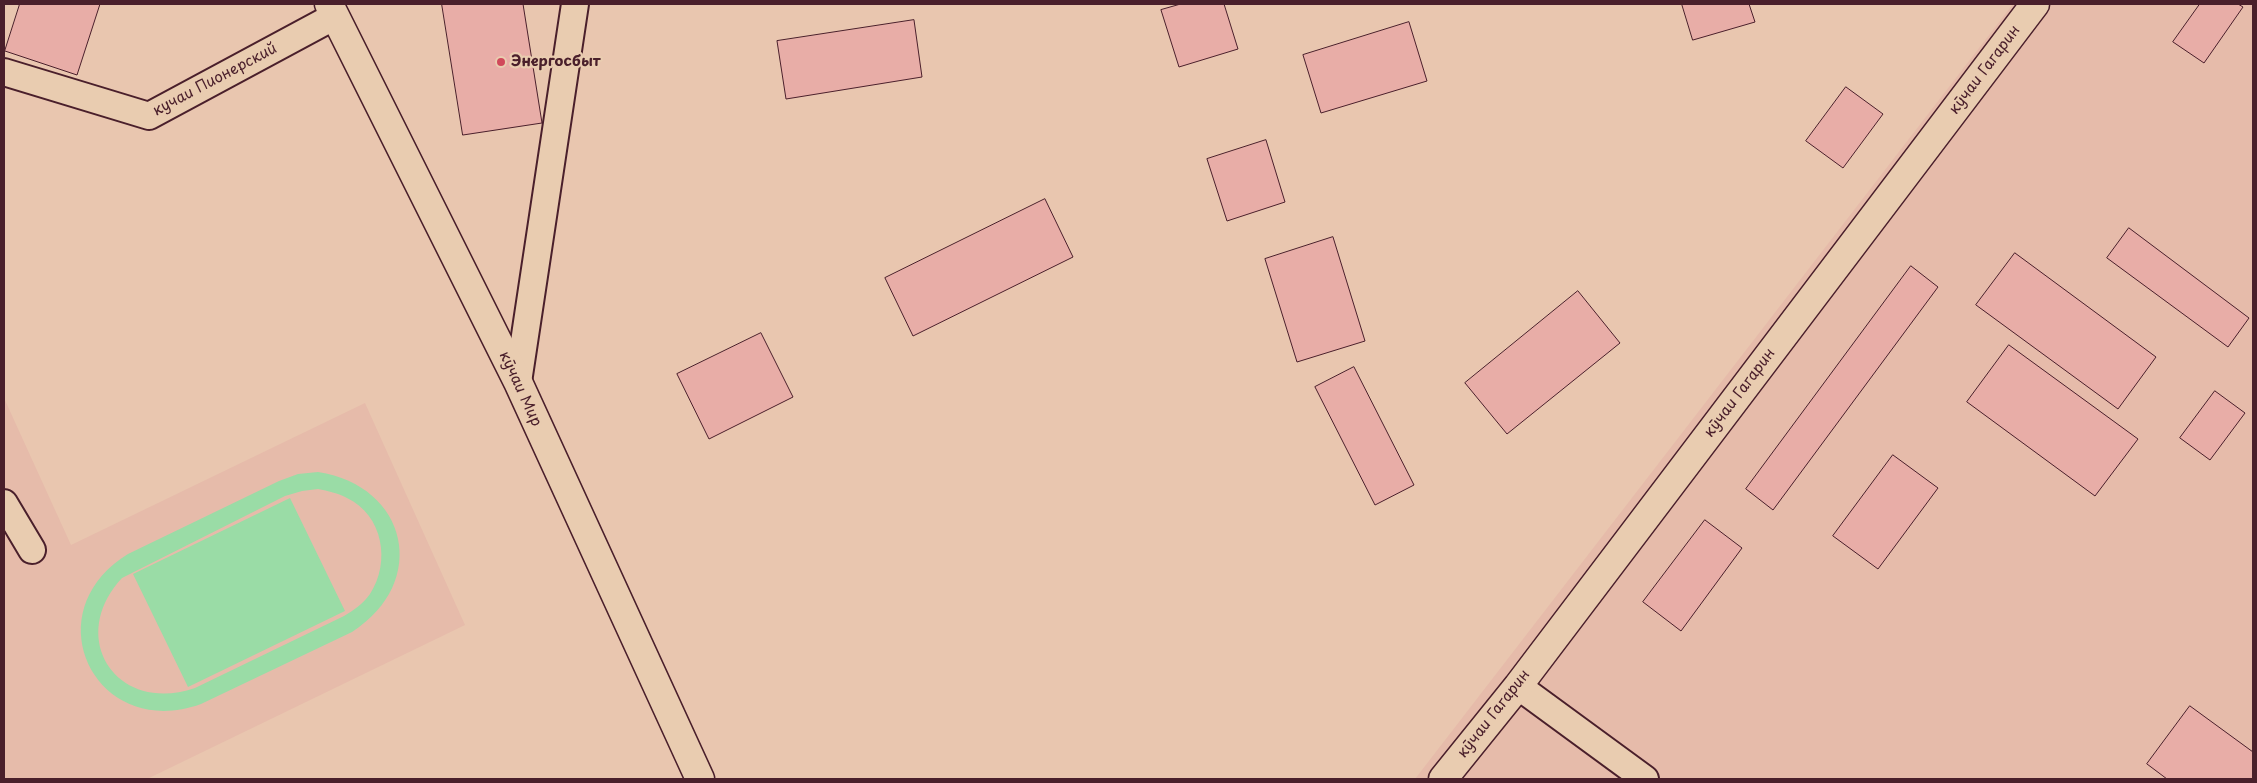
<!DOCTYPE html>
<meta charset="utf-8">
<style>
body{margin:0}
#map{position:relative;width:2257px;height:783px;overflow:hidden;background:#e9c6af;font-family:"Playpen Sans",sans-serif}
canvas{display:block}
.frame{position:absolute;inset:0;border:5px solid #4a1f2b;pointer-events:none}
</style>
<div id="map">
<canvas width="2257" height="783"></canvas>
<div class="frame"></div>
</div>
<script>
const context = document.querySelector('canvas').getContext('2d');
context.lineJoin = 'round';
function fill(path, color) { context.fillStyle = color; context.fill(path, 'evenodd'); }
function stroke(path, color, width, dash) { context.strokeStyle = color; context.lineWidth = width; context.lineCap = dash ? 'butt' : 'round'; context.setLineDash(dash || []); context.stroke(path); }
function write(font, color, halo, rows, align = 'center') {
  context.font = font + ' "Playpen Sans",sans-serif'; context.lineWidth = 4.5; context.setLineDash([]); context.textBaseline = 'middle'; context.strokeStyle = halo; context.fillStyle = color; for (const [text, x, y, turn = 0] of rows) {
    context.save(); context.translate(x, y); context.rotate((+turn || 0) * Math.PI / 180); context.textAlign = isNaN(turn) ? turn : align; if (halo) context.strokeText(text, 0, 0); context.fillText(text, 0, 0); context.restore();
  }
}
fill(new Path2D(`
 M2013 4H2253V779H1415Z
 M4 398 71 545 365 403 465 625 147 779H4Z`), '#e6bbaa');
fill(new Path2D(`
 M318 472C408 486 430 582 352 632L201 704C96 742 32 613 128 554L279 481 298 474ZM318 489C328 491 338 493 347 498 383 515 391 562 370 594 363 604 354 610 344 616L195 688C117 715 66 638 122 578L285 496 302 491Z
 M290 498 345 611 188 687 133 574Z`), '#9adca6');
const building = new Path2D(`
 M20 4H100L77 75 5 51Z
 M442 4H523L542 123 463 135Z
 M1181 4H1224L1238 49 1179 67 1161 10Z
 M1682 4H1749L1755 22 1693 40Z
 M2200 4H2238L2243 7 2204 63 2173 42Z
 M914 20 922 77 786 99 777 41Z
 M1409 22 1427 81 1321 113 1303 55Z
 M1846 87 1883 114 1843 168 1806 141Z
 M1266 140 1285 202 1227 221 1207 159Z
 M1045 199 1073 257 913 336 885 278Z
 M2129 228 2249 318 2228 347 2107 258Z
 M1333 237 1365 341 1297 362 1265 259Z
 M2015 253 2156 357 2118 409 1976 305Z
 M1911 266 1938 287 1773 510 1746 489Z
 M1578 291 1620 343 1507 434 1465 383Z
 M761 333 793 397 709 439 677 374Z
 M2009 345 2138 439 2095 496 1967 402Z
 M1354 367 1414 485 1375 505 1315 387Z
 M2215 391 2245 413 2210 460 2180 438Z
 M1893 455 1938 488 1878 569 1833 536Z
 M1705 520 1742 548 1681 631 1643 602Z
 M2190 706 2253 752V779H2167L2147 764Z`);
fill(building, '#e8ada7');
stroke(building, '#4a1f2b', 1);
const street = new Path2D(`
 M4 72 149 116 335 16
 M518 382 575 4
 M4 503 32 550
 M1518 686 1645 779`);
const secondary = new Path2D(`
 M329 4 518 382 700 779
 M1443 779 1518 686 2035 4`);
stroke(street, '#4a1f2b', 30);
stroke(secondary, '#4a1f2b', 31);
stroke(street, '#e9ccb0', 26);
stroke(secondary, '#e9ccb0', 28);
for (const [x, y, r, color] of [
 [501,62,5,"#d1495b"]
]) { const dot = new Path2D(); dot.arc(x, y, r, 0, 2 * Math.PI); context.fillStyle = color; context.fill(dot); stroke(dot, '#e9ccb0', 2); }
write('bold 15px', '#4a1f2b', '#e9ccb0', [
 ["Энергосбыт",511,62]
], 'left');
write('15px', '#4a1f2b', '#e9ccb0', [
 ["кӯчаи Гагарин",1985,70,-53],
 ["кучаи Пионерский",215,80,-28],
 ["кӯчаи Мир",520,389,65],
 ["кӯчаи Гагарин",1740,393,-53],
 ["кӯчаи Гагарин",1494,714,-52]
]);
</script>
